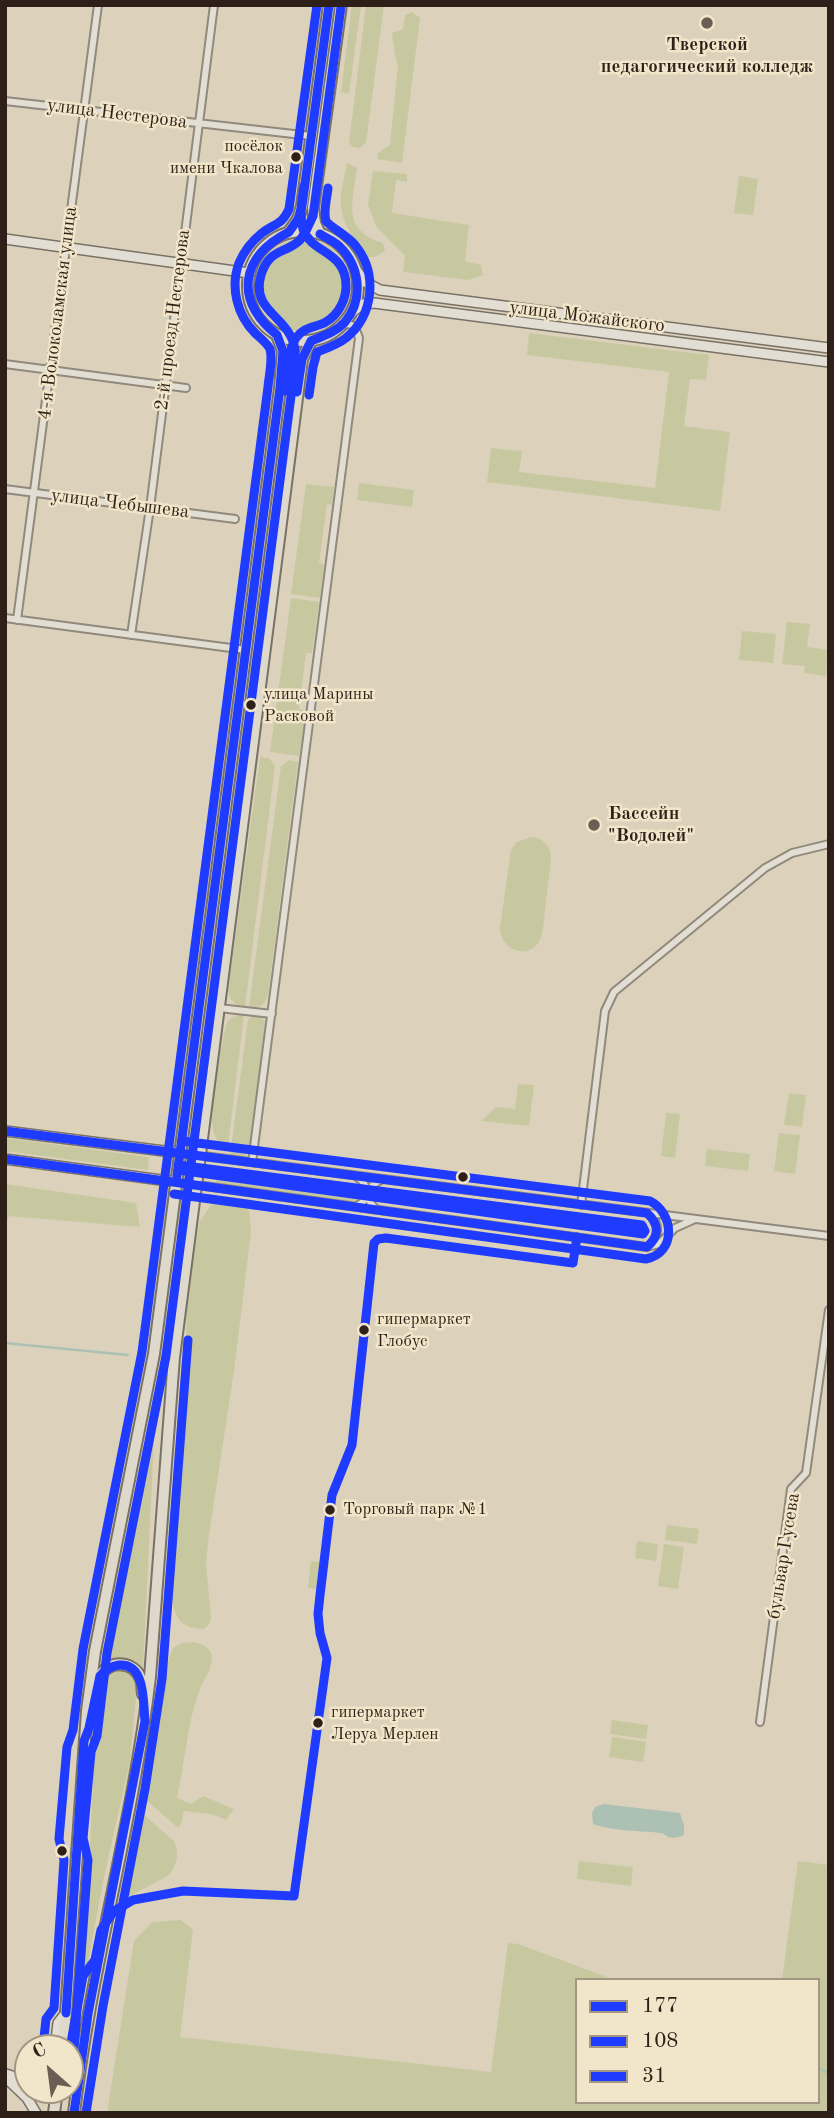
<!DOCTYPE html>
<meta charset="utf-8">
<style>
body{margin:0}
#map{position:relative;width:834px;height:2118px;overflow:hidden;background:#dcd2bb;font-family:"Old Standard TT",serif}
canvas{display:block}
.frame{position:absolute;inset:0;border:7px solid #2f1f19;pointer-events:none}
.legend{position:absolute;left:575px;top:1978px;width:245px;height:126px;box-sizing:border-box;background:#f1e6ca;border:2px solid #a39683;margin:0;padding:9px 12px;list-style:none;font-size:21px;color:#2f1f19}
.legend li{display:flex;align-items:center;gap:14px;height:35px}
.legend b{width:35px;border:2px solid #a39683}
.north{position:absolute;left:14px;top:2034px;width:70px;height:70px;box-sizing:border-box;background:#f1e6ca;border:2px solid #a39683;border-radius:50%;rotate:332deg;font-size:19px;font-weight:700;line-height:28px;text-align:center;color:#2f1f19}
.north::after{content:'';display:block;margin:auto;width:24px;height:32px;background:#6c5e52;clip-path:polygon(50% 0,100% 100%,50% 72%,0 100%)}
</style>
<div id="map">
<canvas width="834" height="2118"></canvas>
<div class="frame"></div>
<ul class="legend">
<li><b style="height:9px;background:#1f3bff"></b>177</li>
<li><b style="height:9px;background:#1f3bff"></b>108</li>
<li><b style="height:9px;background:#1f3bff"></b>31</li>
</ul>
<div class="north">С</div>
</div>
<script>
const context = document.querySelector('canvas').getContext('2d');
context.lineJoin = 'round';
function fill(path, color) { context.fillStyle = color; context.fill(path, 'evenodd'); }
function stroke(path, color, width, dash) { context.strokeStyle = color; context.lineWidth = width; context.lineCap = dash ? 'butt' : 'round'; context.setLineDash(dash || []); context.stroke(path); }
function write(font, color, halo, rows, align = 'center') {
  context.font = font + ' "Old Standard TT",serif'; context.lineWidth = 5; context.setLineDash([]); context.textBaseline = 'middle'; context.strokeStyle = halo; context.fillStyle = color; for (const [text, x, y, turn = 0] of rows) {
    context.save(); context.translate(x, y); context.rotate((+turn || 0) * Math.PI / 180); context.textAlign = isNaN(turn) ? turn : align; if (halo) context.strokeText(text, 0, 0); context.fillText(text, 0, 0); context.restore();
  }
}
fill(new Path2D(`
 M352 5H361L349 94 341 92Z
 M366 5H384L366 143 359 148 353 147 349 143Z
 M412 12 420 18 402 163 377 159 378 153 390 145 398 65 395 55 392 33 403 29 405 15Z
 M347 163 357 168C353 202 341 230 383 243L385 251 374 257H366C358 245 345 228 342 213 338 198 344 179 347 163Z
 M373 171 407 174V182L396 180 392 213 469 225 465 261 481 265 483 275 468 280 403 272 405 256 376 226 368 205Z
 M739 176 758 179 753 215 734 213Z
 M257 285a46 46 0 1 1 92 0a46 46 0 1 1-92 0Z
 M529 333 709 355 706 380 690 379 684 426 730 432 720 511 487 482 491 448 522 451 519 472 655 488 669 372 527 355Z
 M359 483 414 490 412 507 357 500Z
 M306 484 334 487 332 505 327 504 319 563 324 564 320 598 291 594Z
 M291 598 319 602 312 653H306L299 709 306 711 299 756 270 752Z
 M787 622 810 624 807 647 828 650 826 676 804 673 805 666 782 664Z
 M742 631 776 634 773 663 739 660Z
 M260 757 269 758 275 766 245 1007C234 1004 230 1001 228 990Z
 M289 760 298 762 268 995C265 1004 260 1009 249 1007L281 766Z
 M531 837C544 838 551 846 551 860 549 876 547 893 545 910 544 918 544 929 541 937 533 961 501 953 500 928L511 850 517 842Z
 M244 1014 228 1146 222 1149C217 1141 213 1133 212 1123 211 1111 222 1027 229 1020 233 1016 238 1015 244 1014Z
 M252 1016 262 1018 265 1022 250 1151 242 1158 230 1156 248 1020Z
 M518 1084 534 1085 529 1126 481 1121 496 1107 515 1109Z
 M789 1093 806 1095 802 1127 784 1125Z
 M666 1113 680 1114 675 1158 661 1156Z
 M779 1133 800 1135 795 1174 774 1171Z
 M5 1138 149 1157 148 1170 5 1151Z
 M707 1149 750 1154 748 1171 705 1166Z
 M217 1169 355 1188 360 1193 361 1197 356 1202 216 1183Z
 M5 1184 136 1203 140 1227 8 1216 5 1237Z
 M220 1203 243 1205 249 1210 251 1232 234 1371 209 1535 206 1563 211 1618 210 1623 204 1629C179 1629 173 1615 172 1594L184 1402 187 1305 195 1242 200 1221 211 1205Z
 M157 1377 143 1668C128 1658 116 1655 101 1667Z
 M667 1525 699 1529 697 1544 665 1540Z
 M637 1541 658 1544 656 1561 635 1558Z
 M664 1544 684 1547 678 1589 658 1586Z
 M311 1561 329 1563 325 1591 308 1588Z
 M193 1642C201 1644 208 1645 211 1653 215 1664 204 1679 200 1689 187 1723 185 1762 177 1798L191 1804 203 1796 234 1809 226 1820 211 1814 184 1811 180 1827H177L146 1800 166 1667 173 1648 182 1643Z
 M119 1670H127L134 1678 137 1687 130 1761 104 1877 83 1990 94 1761 105 1679 111 1672Z
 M612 1720 648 1725 646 1739 610 1734Z
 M612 1737 646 1742 643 1762 609 1757Z
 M143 1814 174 1841C180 1853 177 1866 168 1876L122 1900Z
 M579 1861 633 1867 631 1886 577 1879Z
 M798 1861 829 1865V2113H107L134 1941 152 1922 181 1920 193 1930 180 2037 491 2072 508 1943 518 1944 615 1980H577V2102H818V1980H782Z`), '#c7c8a0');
fill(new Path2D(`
 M604 1804 680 1813 684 1825V1835C675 1839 670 1839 662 1833 642 1831 611 1831 593 1824L592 1813 595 1807Z`), '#adc0b4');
stroke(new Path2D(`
 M5 1343 128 1355
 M818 2068 829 2073`), '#adc0b4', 2.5);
const street = new Path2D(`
 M5 101 311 136
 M5 364 186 388
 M5 489 235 519
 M5 618 246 650
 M17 620 98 5
 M131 635 150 508 214 5
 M219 1008 272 1014
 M180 1153 829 1236
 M252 1162 359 338 355 327 349 324 342 325
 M176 1182 647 1247 659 1244 675 1228 693 1220
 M581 1205 605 1011 614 992 765 868 792 853 829 844
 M357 1206C370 1199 370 1185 357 1177
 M376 1209C364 1199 367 1186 381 1180
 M649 1214C660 1224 660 1236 649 1246
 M760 1722 791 1489 806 1473 829 1310`);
const secondary = new Path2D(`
 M5 239 249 273
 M355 268 365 282 380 290 829 348
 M352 312 363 304 374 303 829 362
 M5 1131 180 1153
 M5 1159 176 1182
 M55 2048 58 2023 65 2014
 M6 2074 18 2078H28
 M5 2077 27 2098 36 2113`);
const primary = new Path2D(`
 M248 286a55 55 0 1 1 110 0a55 55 0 1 1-110 0Z
 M289 232 298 219 302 206 329 5
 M320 234 315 223 313 208 341 5
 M96 1694C97 1687 98 1679 102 1673 112 1660 133 1662 140 1677 143 1682 142 1688 143 1694
 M62 2048 66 2013 87 1711 95 1651 154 1354 280 388 283 351 277 335
 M54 2113 57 2090
 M74 2113C91 1966 133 1824 150 1677L174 1357 298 390 302 359 311 341`);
stroke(street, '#91897c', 10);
stroke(secondary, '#797166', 12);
stroke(primary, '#797166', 14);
stroke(street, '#e3ded3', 6);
stroke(secondary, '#e3ded3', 9);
stroke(primary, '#ded9cb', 10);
stroke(new Path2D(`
 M289 232 298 219 302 206 329 5
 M277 335C234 300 240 257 289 232
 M311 341C323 336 336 332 345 322 364 299 360 266 339 246 334 241 326 238 320 234
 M297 392 302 359 311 341
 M5 1131 647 1213C659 1224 660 1236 647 1247L5 1159
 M177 1176 280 388 283 351 277 335
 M66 2013 84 1741 89 1728 100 1676C105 1670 111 1666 119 1665 146 1663 143 1703 145 1721L88 2014 74 2113`), '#1f3bff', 9);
stroke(new Path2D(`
 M309 395 313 367 317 352C327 348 337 345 346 338 374 315 378 273 355 245 349 237 329 226 326 221 323 212 327 198 328 188
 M174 1194 646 1259C677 1253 674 1213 650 1201L182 1141
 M74 2049 88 1860 83 1838 91 1752 97 1736 107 1653 166 1356 294 373C295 360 297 346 290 335 279 314 252 307 261 275 269 248 286 254 300 240 306 233 309 224 313 216L341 7
 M86 2113 103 2006 145 1789 162 1679 188 1340`), '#1f3bff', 9);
stroke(new Path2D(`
 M285 391C287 374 287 353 296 338 302 329 310 328 319 325 335 320 345 304 346 288 347 250 312 255 303 229 299 215 302 200 304 186
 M178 1170 643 1234 645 1231 642 1225 178 1165
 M43 2047 46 2019 54 2008 64 1860 59 1839 67 1747 73 1730 83 1649 142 1352 268 387C269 375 273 360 270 349 267 343 260 338 255 333 237 315 230 287 239 263 244 251 252 241 262 233 275 223 282 225 289 209L317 5
 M70 2048 83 1976 95 1960 101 1930 114 1911 133 1900 183 1891 294 1896 327 1658 320 1633 318 1614 320 1595 332 1495 352 1445 374 1243 378 1239 386 1238 573 1263 577 1237`), '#1f3bff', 9);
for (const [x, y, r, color] of [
 [707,23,7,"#6c5e52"],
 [296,157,6,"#2f1f19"],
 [251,705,6,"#2f1f19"],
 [594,825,7,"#6c5e52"],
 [463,1177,6,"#2f1f19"],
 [364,1330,6,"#2f1f19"],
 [330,1510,6,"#2f1f19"],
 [318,1723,6,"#2f1f19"],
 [62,1851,6,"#2f1f19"]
]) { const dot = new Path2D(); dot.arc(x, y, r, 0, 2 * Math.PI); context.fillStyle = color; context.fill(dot); stroke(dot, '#f1e6ca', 2.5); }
write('17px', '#2f1f19', '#f1e6ca', [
 ["посёлок",283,147,"right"],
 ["имени Чкалова",283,169,"right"],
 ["улица Марины",264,695],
 ["Расковой",264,717],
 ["гипермаркет",377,1320],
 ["Глобус",377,1342],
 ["Торговый парк №1",343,1510],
 ["гипермаркет",331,1713],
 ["Леруа Мерлен",331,1735]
], 'left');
write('bold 19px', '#2f1f19', '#f1e6ca', [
 ["Тверской",707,45],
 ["педагогический колледж",707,67],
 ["Бассейн",608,814,"left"],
 ["\"Водолей\"",608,836,"left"]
]);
write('19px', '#2f1f19', '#f1e6ca', [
 ["улица Нестерова",117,114,7],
 ["4-я Волоколамская улица",58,313,-83],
 ["улица Можайского",587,317,7],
 ["2-й проезд Нестерова",173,320,-83],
 ["улица Чебышева",120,504,7],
 ["бульвар Гусева",784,1556,-81]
]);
</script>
